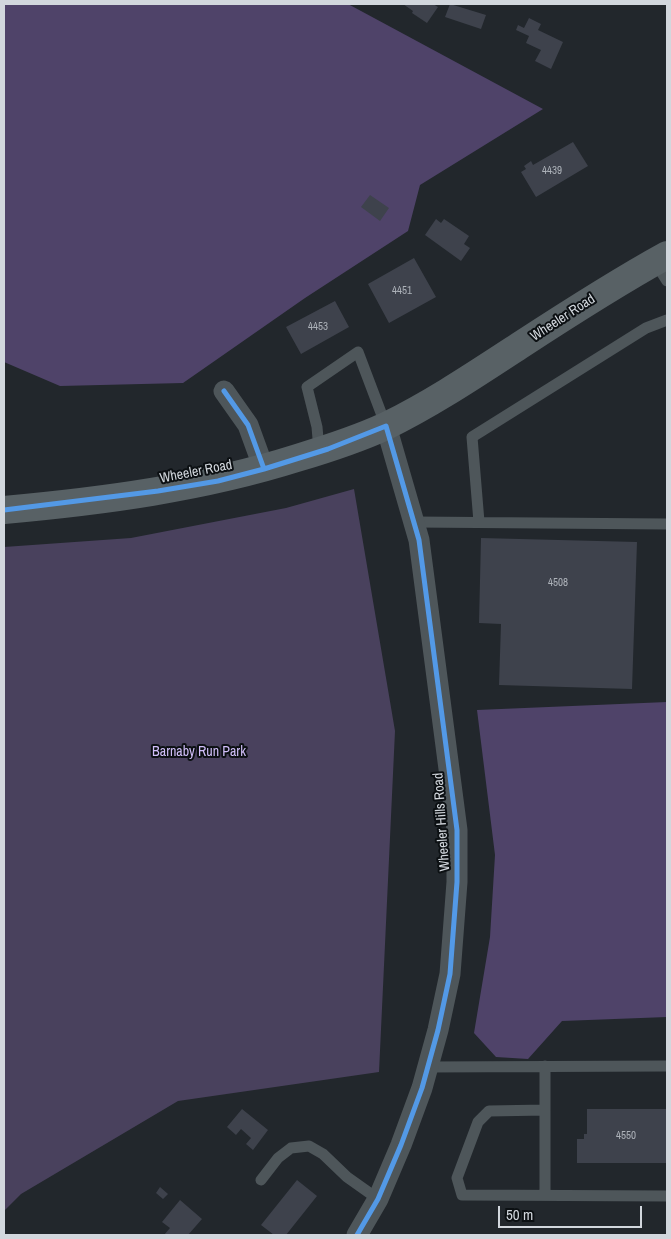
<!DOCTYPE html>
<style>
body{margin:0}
#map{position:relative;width:671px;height:1239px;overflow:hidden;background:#22272c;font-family:"Archivo Narrow",sans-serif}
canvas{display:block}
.frame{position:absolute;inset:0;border:5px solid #d2d7dd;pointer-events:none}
.scale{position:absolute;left:498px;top:1206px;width:144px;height:22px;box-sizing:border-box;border:2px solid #d2d7dd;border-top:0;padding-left:6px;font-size:15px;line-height:18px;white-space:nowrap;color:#d2d7dd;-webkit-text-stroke:4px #0c1013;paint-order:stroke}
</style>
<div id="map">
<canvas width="671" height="1239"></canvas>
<div class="frame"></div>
<div class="scale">50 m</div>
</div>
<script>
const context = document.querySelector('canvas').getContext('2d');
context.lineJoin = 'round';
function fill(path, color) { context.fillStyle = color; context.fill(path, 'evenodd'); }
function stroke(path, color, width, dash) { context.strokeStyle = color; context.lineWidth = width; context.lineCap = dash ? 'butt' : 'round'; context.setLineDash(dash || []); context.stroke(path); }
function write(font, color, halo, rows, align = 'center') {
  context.font = font + ' "Archivo Narrow",sans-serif'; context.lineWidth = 4; context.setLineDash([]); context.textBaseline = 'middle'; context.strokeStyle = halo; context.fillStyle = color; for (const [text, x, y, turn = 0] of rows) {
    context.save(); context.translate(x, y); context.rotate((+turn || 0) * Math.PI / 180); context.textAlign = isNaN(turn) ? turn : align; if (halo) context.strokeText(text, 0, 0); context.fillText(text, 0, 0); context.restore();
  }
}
fill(new Path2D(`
 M354 489 395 731 379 1072 178 1101 21 1194 4 1211V547L131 538 286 508Z`), '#49415d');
fill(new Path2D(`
 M4 4H348L543 109 420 185 408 231 305 298 183 383 60 386 4 362Z
 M667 702V1017L562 1021 528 1059 496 1057 474 1033 490 937 495 855 477 710Z`), '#4f4369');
fill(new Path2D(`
 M403 4H433L438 7 427 23 412 13 413 11Z
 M450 4 486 15 481 29 445 17Z
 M529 18 541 24 538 30 563 42 551 69 535 61 541 50 526 43 529 36 516 30 518 25 524 28Z
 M573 142 588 166 536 197 521 172 526 169 524 166 531 161 533 165Z
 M370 195 389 208 380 221 361 207Z
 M436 219 441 223 444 219 469 236 464 244 470 248 461 261 425 235Z
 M414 258 436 297 389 323 368 284Z
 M335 301 349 327 301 354 286 327Z
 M481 538 637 542 632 689 499 685 501 624 479 623Z
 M242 1109 268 1130 253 1150 246 1144 251 1138 241 1129 236 1135 227 1127Z
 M587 1109H667V1163H577V1139H584V1134H587Z
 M297 1180 317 1196 286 1235H274L261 1225Z
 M160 1187 168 1194 163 1199 156 1193Z
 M180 1200 202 1219 188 1235H164L170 1228 162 1222Z`), '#3e424c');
stroke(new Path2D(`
 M655 262 667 281
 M319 450 317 427 307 387 358 352 386 426
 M414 522 667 524
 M479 522 472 437 646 328 667 320
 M428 1067 667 1066
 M545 1110 489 1111 478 1122 457 1178 462 1195 667 1196
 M261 1180 278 1158 291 1148 309 1146 323 1154 347 1177 378 1199
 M545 1195V1066`), '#4e565a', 11);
stroke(new Path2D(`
 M224 391 248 425 264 469
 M357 1235 378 1199 401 1145 422 1088 438 1030 450 974 457 882V830L419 540 386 426`), '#4e565a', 21);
stroke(new Path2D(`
 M4 510C103 501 202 488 297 458 327 449 358 439 386 426 433 403 476 374 519 346 568 314 616 283 667 255`), '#586165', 28);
stroke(new Path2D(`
 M224 391 248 425 264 469
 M4 510 158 491 218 481 264 469 328 449 386 426 419 540 457 830V882L450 974 438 1030 422 1088 401 1145 378 1199 357 1235`), '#5399e6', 5);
write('11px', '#adb2b9', null, [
 ["4439",552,171],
 ["4451",402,291],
 ["4453",318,327],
 ["4508",558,583],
 ["4550",626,1136]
]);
write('14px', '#d2d7dd', '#0c1013', [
 ["Wheeler Road",563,318,-33],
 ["Wheeler Road",196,472,-11],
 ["Wheeler Hills Road",442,822,-94]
]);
write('14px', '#d1bff9', '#0c1013', [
 ["Barnaby Run Park",199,752]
]);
</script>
